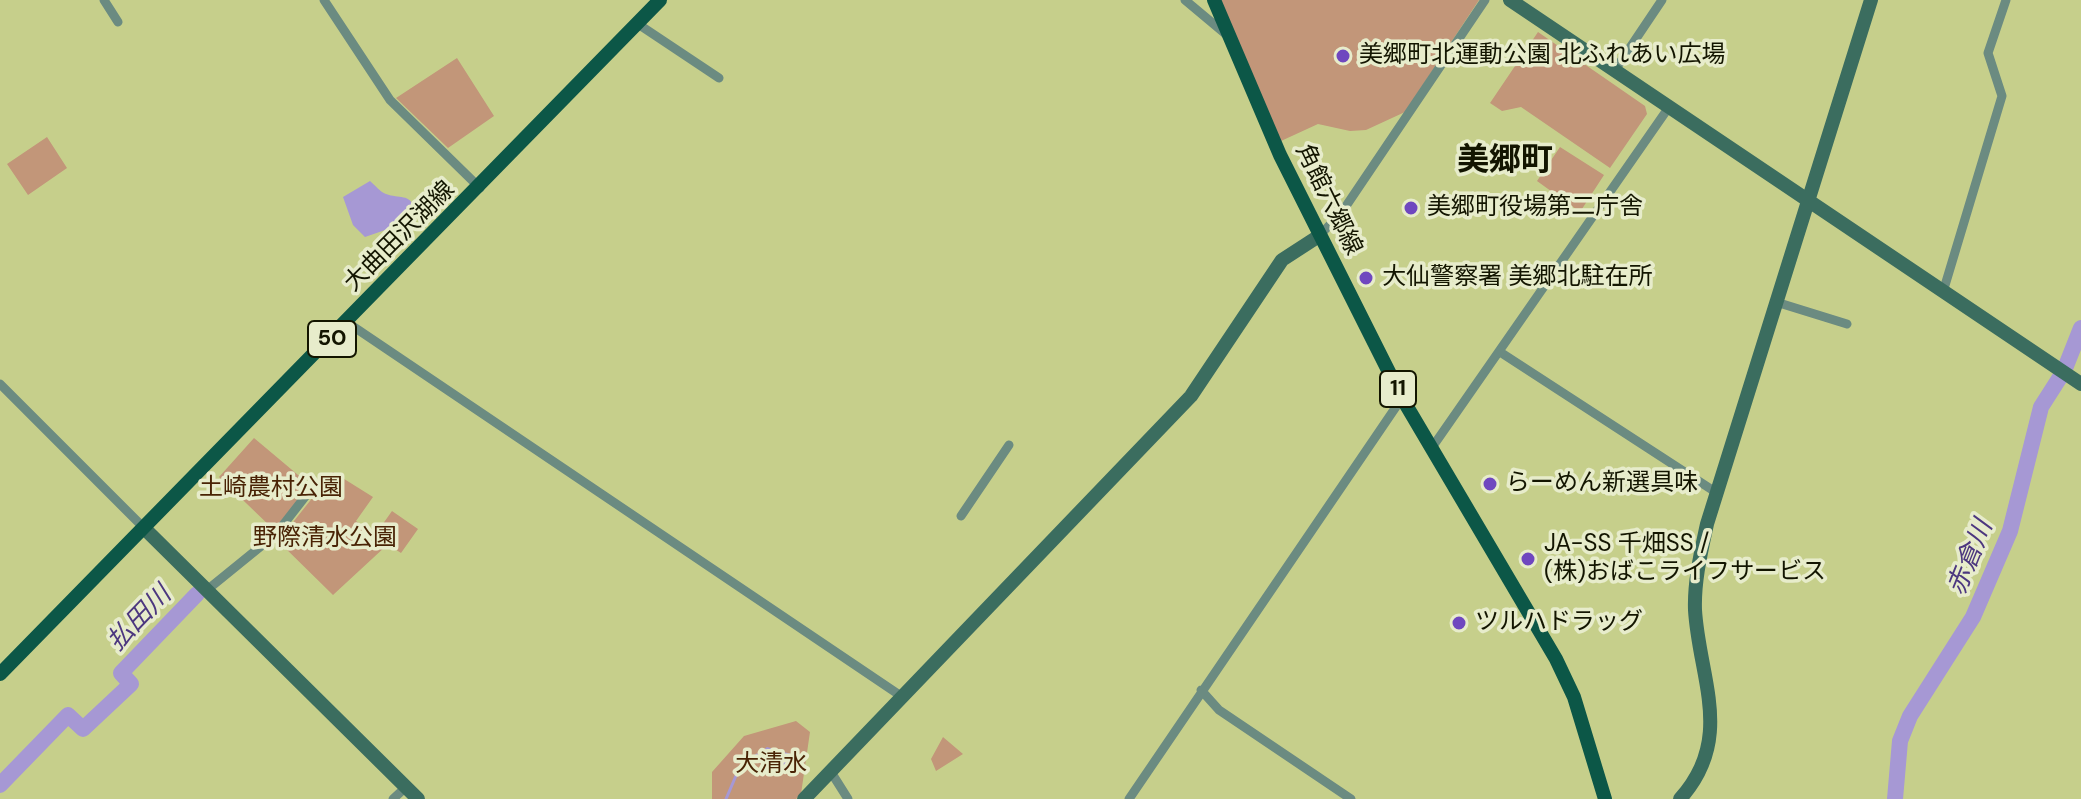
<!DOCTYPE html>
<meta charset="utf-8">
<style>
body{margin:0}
canvas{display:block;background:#c6cf8b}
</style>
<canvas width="2081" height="799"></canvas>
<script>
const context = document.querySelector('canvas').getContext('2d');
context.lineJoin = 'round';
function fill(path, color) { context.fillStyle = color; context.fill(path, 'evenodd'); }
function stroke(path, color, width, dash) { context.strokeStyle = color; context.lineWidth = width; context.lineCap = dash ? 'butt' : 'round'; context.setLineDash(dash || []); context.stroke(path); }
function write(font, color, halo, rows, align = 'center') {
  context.font = font + ' "DM Sans","Noto Sans JP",sans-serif'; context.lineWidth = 7; context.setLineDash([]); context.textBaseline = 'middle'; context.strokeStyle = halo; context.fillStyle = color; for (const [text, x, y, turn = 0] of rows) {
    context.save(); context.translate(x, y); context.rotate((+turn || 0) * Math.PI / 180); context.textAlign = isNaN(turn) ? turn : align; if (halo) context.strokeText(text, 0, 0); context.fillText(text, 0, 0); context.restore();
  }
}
fill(new Path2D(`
 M1220 0H1479L1405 112 1366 130 1350 131 1318 124 1281 141Z
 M1538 32 1645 106 1647 114 1610 168 1521 107 1502 111 1490 103Z
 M457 58 494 116 448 148 396 98Z
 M47 137 67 168 28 195 7 164Z
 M1560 147 1604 175 1580 212 1537 181Z
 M254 438 310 485 274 530 219 477Z
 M333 472 373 497 356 521 375 535 392 511 418 529 401 553 381 540 386 546 333 595 278 541Z
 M796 721 810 732 801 794 796 799H712V772L744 736Z
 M943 737 963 754 936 771 931 759Z`), '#c29679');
fill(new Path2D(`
 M370 181C375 185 380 192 386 194 399 199 410 193 415 209L391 228 365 237 353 225 343 197Z
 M767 747 791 754 798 763 793 773 757 755Z`), '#a698d4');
stroke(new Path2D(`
 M726 799 738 771 757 755`), '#a698d4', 3);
stroke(new Path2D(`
 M0 785 68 715 83 729 131 684 121 673 197 594
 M1895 799 1900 741 1910 716 1973 617 2010 531 2041 407 2064 371 2081 328`), '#a698d4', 16);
stroke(new Path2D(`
 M104 0 118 22
 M324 0 390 100 480 188
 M1185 0 1228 36
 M638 24 719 78
 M1615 70 1662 0
 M1319 236 1342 212 1485 0
 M1943 292 2002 96 1988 53 2006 0
 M1776 302 1847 324
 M348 323 901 696
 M1500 352 1717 493
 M0 384 144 528
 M1431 449 1669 107
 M961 516 1009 445
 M207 590 276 534 315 484
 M1201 690 1219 710 1351 799
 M831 772 848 799
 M393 799 406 787
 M1129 799 1402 398`), '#6b8b81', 9);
stroke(new Path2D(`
 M1510 0 2081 384
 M144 528 418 799
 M804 799 1191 396 1282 260 1319 236
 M1680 799C1735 738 1699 678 1695 610 1694 581 1701 552 1707 524L1871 0`), '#3b6d5f', 14);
stroke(new Path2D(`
 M1214 0 1280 155 1402 398 1556 659 1574 697 1605 799
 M0 674 660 0`), '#0c5747', 14);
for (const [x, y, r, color] of [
 [1343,56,8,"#6f47bf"],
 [1411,208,8,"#6f47bf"],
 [1366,278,8,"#6f47bf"],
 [1490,484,8,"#6f47bf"],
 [1528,559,8,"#6f47bf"],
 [1459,623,8,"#6f47bf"]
]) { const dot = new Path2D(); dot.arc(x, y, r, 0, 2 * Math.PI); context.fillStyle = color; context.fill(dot); stroke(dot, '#e7eccb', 3); }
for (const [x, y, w] of [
 [332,339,48],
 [1398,389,36]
]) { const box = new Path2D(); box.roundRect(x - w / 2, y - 18, w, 36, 6); context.fillStyle = '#e7eccb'; context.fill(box); stroke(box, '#131500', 2); }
write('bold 22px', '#131500', null, [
 ["50",332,339],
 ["11",1398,389]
]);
write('24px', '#131500', '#e7eccb', [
 ["美郷町北運動公園 北ふれあい広場",1359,56],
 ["美郷町役場第二庁舎",1427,208],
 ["大仙警察署 美郷北駐在所",1382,278],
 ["らーめん新選具味",1506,484],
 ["JA-SS 千畑SS /",1544,545],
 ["(株)おばこライフサービス",1544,573],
 ["ツルハドラッグ",1475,623]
], 'left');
write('24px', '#131500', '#e7eccb', [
 ["角館六郷線",1328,200,64],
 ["大曲田沢湖線",400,237,-45]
]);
write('24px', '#492305', '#e7eccb', [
 ["土崎農村公園",271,489],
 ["野際清水公園",325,539],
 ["大清水",771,765]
]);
write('italic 26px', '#4c377f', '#e7eccb', [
 ["赤倉川",1971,558,-68],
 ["払田川",140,619,-46]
]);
write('bold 32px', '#131500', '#e7eccb', [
 ["美郷町",1505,162]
]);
</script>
